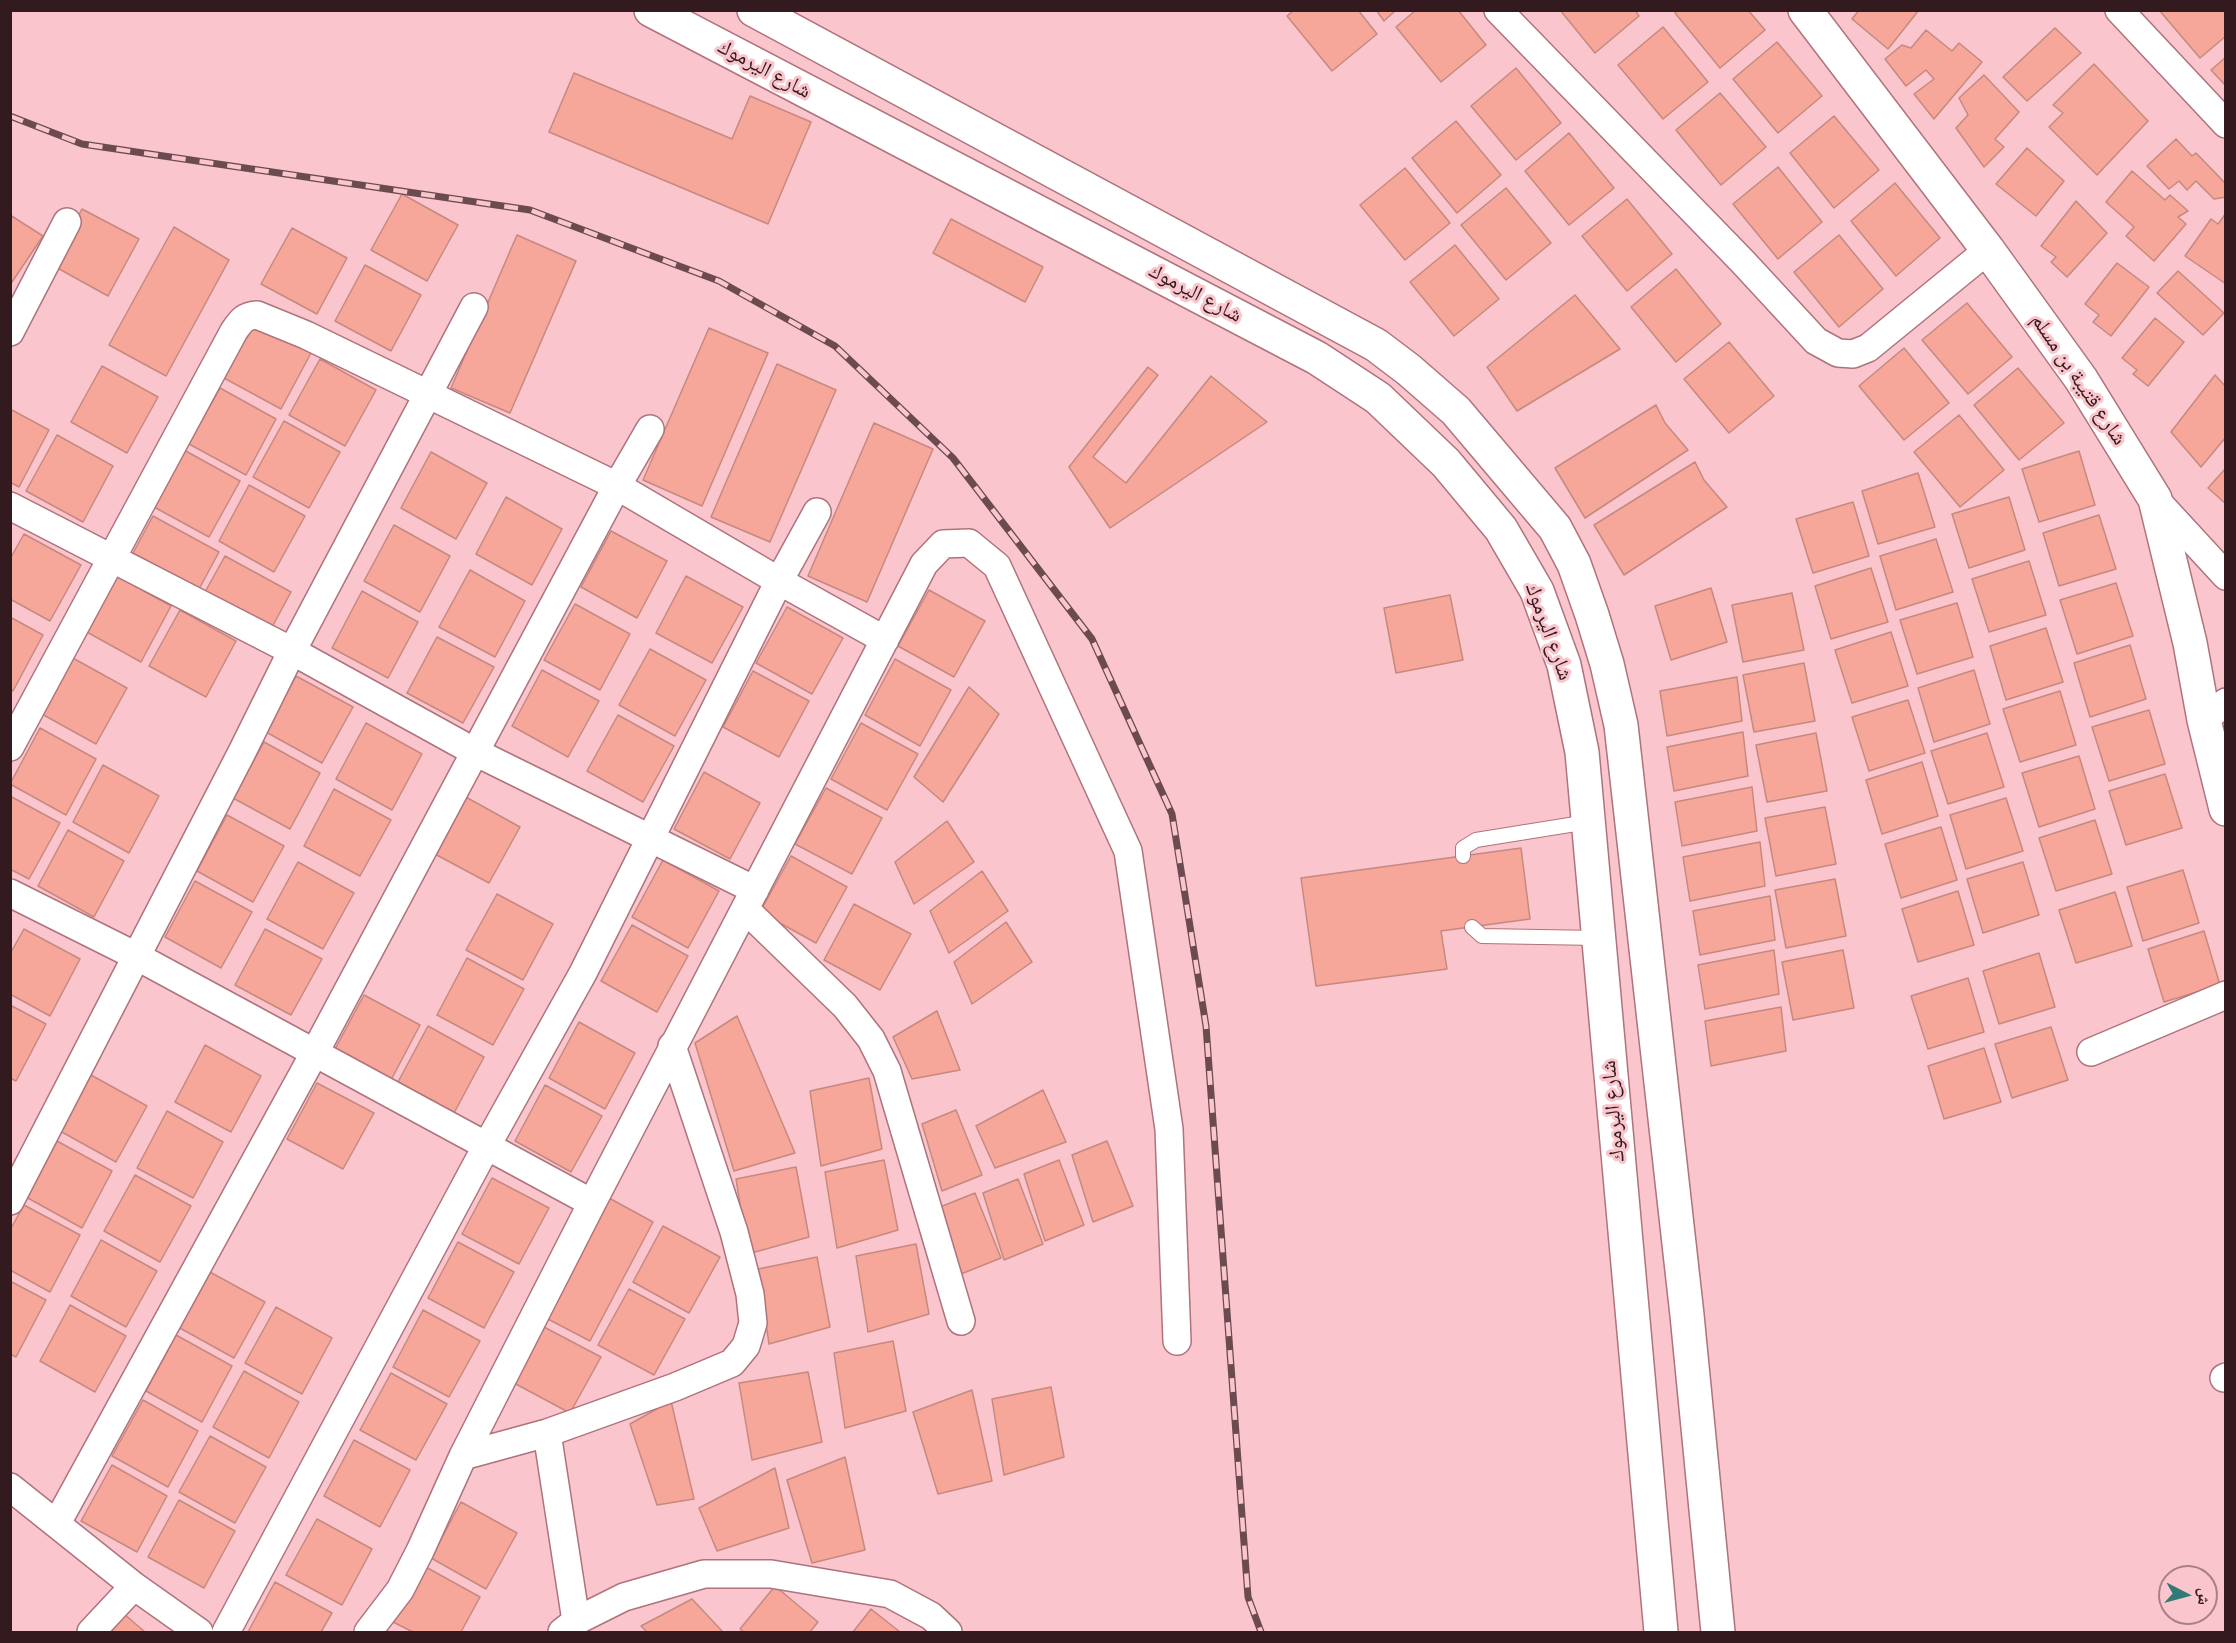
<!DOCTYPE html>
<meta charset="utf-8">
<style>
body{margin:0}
#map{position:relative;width:2236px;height:1643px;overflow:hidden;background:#fac5cc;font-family:Roboto,"Noto Naskh Arabic",sans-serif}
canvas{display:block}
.frame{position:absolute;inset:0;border:12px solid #321a1e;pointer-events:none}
.north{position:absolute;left:2158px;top:1565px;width:60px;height:60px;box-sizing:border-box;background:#fac5cc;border:2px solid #aa8186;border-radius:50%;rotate:96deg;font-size:16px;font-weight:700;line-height:24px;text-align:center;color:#321a1e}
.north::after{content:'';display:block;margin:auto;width:21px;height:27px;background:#327a76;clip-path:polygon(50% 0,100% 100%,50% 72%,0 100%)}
</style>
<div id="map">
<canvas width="2236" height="1643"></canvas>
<div class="frame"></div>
<div class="north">ش</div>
</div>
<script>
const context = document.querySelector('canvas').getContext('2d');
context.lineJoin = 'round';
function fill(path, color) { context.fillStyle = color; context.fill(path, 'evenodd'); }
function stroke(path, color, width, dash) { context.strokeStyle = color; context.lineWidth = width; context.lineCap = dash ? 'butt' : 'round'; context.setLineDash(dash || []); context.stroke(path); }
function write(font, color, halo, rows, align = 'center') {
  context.font = font + ' Roboto,"Noto Naskh Arabic",sans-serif'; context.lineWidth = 6; context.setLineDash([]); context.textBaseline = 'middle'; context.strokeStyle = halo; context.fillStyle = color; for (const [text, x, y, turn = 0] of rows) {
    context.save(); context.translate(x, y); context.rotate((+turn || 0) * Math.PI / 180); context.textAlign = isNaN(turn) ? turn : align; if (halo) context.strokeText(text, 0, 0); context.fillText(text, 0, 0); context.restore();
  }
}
const building = new Path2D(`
 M1294 10H1358L1377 34 1332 71 1287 16Z
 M1376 10H1396L1384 21Z
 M1416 10H1458L1486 45 1441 82 1396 27Z
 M1560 10H1635L1639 16 1595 53Z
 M1678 10H1748L1765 30 1720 68 1675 13Z
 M1859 10H1919L1888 49 1852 19Z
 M2159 10H2226V36L2200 58Z
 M1663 27 1708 82 1663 119 1618 65Z
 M2055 28 2081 53 2027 101 2003 77Z
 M1926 30 1952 51 1959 43 1982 62 1934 119 1914 94 1934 79 1926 70 1906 86 1885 59 1902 45 1911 48Z
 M1777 42 1822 96 1778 133 1733 79Z
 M2226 57V86L2211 70Z
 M2094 64 2148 121 2097 175 2049 127 2063 113 2053 105Z
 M1516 68 1561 123 1516 160 1471 106Z
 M574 73 732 139 750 96 811 122 768 224 549 132Z
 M1984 75 2019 112 1995 139 2004 147 1984 167 1956 128 1968 115 1959 98Z
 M1720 93 1766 147 1721 185 1676 130Z
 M1834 116 1879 170 1834 208 1790 153Z
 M1456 121 1501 175 1457 213 1412 158Z
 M1569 133 1614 188 1569 225 1525 171Z
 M2176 139 2192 156 2196 153 2226 184V197L2214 199 2196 181 2187 190 2179 181 2169 189 2147 166Z
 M2027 148 2064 181 2036 216 1996 184Z
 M1778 167 1822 222 1778 259 1733 204Z
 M1405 168 1450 223 1405 260 1360 205Z
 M2132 171 2165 200 2170 195 2188 211 2178 217 2186 224 2154 261 2126 236 2134 227 2106 202Z
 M1895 183 1940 238 1896 276 1851 221Z
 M1506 188 1551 243 1506 280 1461 225Z
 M402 194 458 225 427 281 371 250Z
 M1627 199 1672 254 1627 291 1582 236Z
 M2076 201 2107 233 2067 277 2051 262 2056 257 2041 246Z
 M82 209 139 239 108 296 52 265Z
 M2226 213V284L2185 256 2211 219 2218 224Z
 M10 215 43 236 10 285Z
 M951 219 1043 267 1025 302 933 253Z
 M174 227 229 260 166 376 109 345Z
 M292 228 347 258 317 314 261 284Z
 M517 235 576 261 510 413 451 388Z
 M1839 235 1883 289 1839 327 1794 272Z
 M1455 245 1499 299 1454 336 1410 282Z
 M2117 263 2149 287 2111 336 2093 322 2099 315 2085 304Z
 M365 265 421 295 391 351 335 321Z
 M1676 269 1721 324 1676 362 1631 307Z
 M2178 271 2224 313 2203 335 2157 293Z
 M1575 295 1620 349 1517 411 1487 367Z
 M1967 303 2012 357 1968 394 1922 340Z
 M2155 318 2184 342 2148 386 2133 374 2137 370 2122 358Z
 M255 322 311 353 281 409 224 378Z
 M709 328 768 353 702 506 643 480Z
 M1729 342 1774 396 1729 433 1684 379Z
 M1904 348 1949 403 1904 440 1859 386Z
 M320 359 376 390 345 446 289 415Z
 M777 364 836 390 770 542 711 517Z
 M102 366 158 397 127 453 71 422Z
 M1148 367 1158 375 1093 457 1126 483 1211 376 1267 422 1110 528 1069 467Z
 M2018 368 2064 423 2019 460 1974 405Z
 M2215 375 2226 387V437L2201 467 2171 432Z
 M220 388 276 419 246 475 189 444Z
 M1656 405 1665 423 1688 450 1585 518 1555 468Z
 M10 409 49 430 19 487 10 482Z
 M1959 415 2004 470 1960 507 1914 452Z
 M284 421 340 452 309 508 253 477Z
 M874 423 933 449 867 602 808 576Z
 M57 435 113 466 83 522 26 491Z
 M184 450 240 481 209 537 154 507Z
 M2079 451 2095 505 2039 522 2022 469Z
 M431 452 487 483 456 539 401 508Z
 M1695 462 1704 480 1727 507 1624 575 1594 525Z
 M2226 468V504L2208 488Z
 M1918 473 1935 527 1878 544 1862 491Z
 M249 485 305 516 274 572 219 541Z
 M506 497 562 529 532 585 476 554Z
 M2009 497 2025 550 1969 568 1952 514Z
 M1853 502 1869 556 1813 573 1796 519Z
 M2099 515 2116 569 2059 586 2043 533Z
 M153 516 219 552 199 589 133 553Z
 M394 525 450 556 420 612 364 581Z
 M611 531 667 561 637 618 581 587Z
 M24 534 81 565 50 621 10 599V559Z
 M1936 539 1953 592 1896 610 1880 556Z
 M225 556 291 592 271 629 205 592Z
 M2029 561 2046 615 1989 632 1972 579Z
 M1871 568 1888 622 1831 639 1815 586Z
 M470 570 525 601 495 657 439 627Z
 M115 575 171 606 141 662 85 631Z
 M686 576 743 607 712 663 656 633Z
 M2116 583 2133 636 2077 654 2060 600Z
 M1711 588 1727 642 1671 660 1655 606Z
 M929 590 985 621 954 677 898 646Z
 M362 591 418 622 388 678 332 648Z
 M1792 593 1804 650 1743 662 1732 605Z
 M1450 595 1463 660 1396 673 1384 608Z
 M1957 603 1973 657 1917 674 1900 620Z
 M575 604 630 634 600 690 544 660Z
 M787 607 843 638 812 694 756 663Z
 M180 610 236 641 206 697 149 666Z
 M10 617 43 635 13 691 10 689Z
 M2046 628 2063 682 2006 700 1990 646Z
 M1891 632 1908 686 1852 703 1835 650Z
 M437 637 494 667 463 723 407 693Z
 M2130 645 2146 699 2090 717 2074 663Z
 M650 649 706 680 675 736 619 705Z
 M71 657 127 688 96 744 40 713Z
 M895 659 951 690 920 746 865 715Z
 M1804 663 1815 721 1754 732 1743 675Z
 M542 670 599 701 568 757 512 726Z
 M1974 670 1990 724 1934 742 1918 688Z
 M753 671 809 701 779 757 723 727Z
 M296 676 353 707 322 763 266 732Z
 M1737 677 1742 721 1667 736 1660 691Z
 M969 687 999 714 943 802 914 777Z
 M2060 691 2076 745 2020 762 2003 709Z
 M1908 700 1925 753 1869 771 1852 717Z
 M2149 710 2165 764 2109 781 2092 727Z
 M618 715 674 746 643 802 587 771Z
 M366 723 422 754 392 810 336 779Z
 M861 723 918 754 887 810 831 779Z
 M40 728 96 759 66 815 10 784Z
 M1743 732 1748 776 1674 791 1667 747Z
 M1816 733 1827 791 1767 802 1756 745Z
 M1987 733 2004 787 1948 804 1931 751Z
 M264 742 320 773 290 829 233 798Z
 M2079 756 2095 809 2039 827 2022 773Z
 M1922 762 1938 816 1882 834 1866 780Z
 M103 765 159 796 129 853 73 822Z
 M704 772 760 803 730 859 674 829Z
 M2165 774 2182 828 2126 845 2109 791Z
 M1752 787 1757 831 1682 846 1675 802Z
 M826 788 882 818 852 874 795 844Z
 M334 789 391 820 360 876 304 846Z
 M10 796 60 823 29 879 10 869Z
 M464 796 520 827 489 883 433 853Z
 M2006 798 2023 851 1966 869 1950 815Z
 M1825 807 1836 864 1776 876 1765 818Z
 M227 815 284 846 253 902 197 871Z
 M2095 820 2112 874 2056 891 2039 838Z
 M947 821 974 862 914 904 895 862Z
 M1941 827 1957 880 1901 898 1885 844Z
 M68 830 124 861 94 917 38 886Z
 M1760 842 1765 886 1690 901 1683 857Z
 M1521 848 1530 919 1441 931 1447 969 1316 986 1301 878Z
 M791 856 847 887 816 943 760 912Z
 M663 860 719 891 688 948 632 917Z
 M298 862 354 893 323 949 267 919Z
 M2023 862 2039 915 1983 933 1967 879Z
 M2183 870 2199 923 2143 941 2127 887Z
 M982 871 1008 911 949 953 930 911Z
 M1835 879 1846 936 1786 948 1775 890Z
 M195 881 252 912 221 968 165 937Z
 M1958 891 1974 945 1918 962 1902 909Z
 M2115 892 2132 946 2076 963 2059 910Z
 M497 894 553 924 523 980 466 950Z
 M1770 896 1775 940 1700 955 1693 911Z
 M854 904 911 934 880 990 824 960Z
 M1006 922 1032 962 972 1004 954 962Z
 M632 925 688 956 657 1012 601 981Z
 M24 929 80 959 50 1016 10 994V954Z
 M265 929 322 959 291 1015 235 985Z
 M2204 931 2220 985 2164 1002 2148 949Z
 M1774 950 1779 994 1705 1009 1698 965Z
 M1843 950 1854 1008 1793 1020 1782 962Z
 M2039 953 2055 1007 1999 1024 1983 971Z
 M467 958 524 989 493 1045 437 1015Z
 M1968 978 1984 1032 1928 1049 1911 996Z
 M364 995 420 1025 390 1082 334 1051Z
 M10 1005 46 1024 16 1081 10 1078Z
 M1781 1007 1786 1051 1711 1066 1705 1021Z
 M937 1011 960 1070 912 1079 893 1037Z
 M737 1016 795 1153 734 1171 695 1043Z
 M579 1022 635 1053 605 1109 549 1078Z
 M428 1026 484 1057 454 1113 398 1082Z
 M2051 1027 2068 1080 2012 1098 1995 1044Z
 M205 1045 261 1076 231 1132 175 1102Z
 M1984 1048 2001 1102 1944 1119 1928 1066Z
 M91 1075 147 1106 116 1162 60 1131Z
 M869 1078 882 1149 821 1166 810 1091Z
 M317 1083 374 1113 343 1169 287 1139Z
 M545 1085 602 1116 571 1172 515 1141Z
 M1043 1090 1066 1142 995 1168 976 1126Z
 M956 1110 982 1175 942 1191 922 1124Z
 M167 1111 223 1142 193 1198 137 1168Z
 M57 1141 112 1171 82 1228 26 1197Z
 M1107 1141 1133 1206 1093 1222 1072 1155Z
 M884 1160 898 1230 837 1248 825 1172Z
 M1059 1160 1084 1225 1045 1241 1024 1174Z
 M796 1167 809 1237 748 1254 736 1179Z
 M135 1175 191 1206 160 1262 104 1231Z
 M492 1178 549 1208 519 1264 462 1234Z
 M1018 1179 1043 1244 1004 1260 983 1193Z
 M975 1193 1001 1258 961 1274 940 1207Z
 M609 1198 653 1222 590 1341 546 1318Z
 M24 1205 80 1235 50 1292 10 1270V1230Z
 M663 1226 720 1257 689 1313 633 1282Z
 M101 1240 157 1271 126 1327 71 1296Z
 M458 1242 514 1272 484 1328 428 1298Z
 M916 1244 929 1314 868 1332 856 1256Z
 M817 1257 830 1327 769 1344 758 1269Z
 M208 1271 265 1302 234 1358 178 1327Z
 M10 1281 46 1300 16 1357 10 1354Z
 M629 1289 685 1319 654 1375 598 1345Z
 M70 1305 126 1336 95 1392 40 1361Z
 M276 1307 332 1338 302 1394 245 1363Z
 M423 1310 480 1341 449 1397 393 1367Z
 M544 1327 601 1357 570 1413 514 1383Z
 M176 1335 232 1366 202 1422 146 1391Z
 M893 1341 906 1411 845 1428 834 1353Z
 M244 1371 299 1402 269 1458 213 1427Z
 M808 1372 822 1442 752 1460 739 1383Z
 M391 1373 447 1404 416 1460 360 1430Z
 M1051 1387 1064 1457 1004 1475 992 1399Z
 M972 1390 992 1481 938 1494 913 1412Z
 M143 1400 198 1431 168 1487 112 1456Z
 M671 1401 694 1499 657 1505 630 1424Z
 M210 1436 266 1467 235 1523 179 1492Z
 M354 1440 410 1470 380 1527 324 1496Z
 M845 1457 865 1550 812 1563 787 1480Z
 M112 1465 167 1496 137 1552 81 1521Z
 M775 1468 789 1528 717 1551 699 1508Z
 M179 1500 235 1531 204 1588 148 1557Z
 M461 1502 517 1533 486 1589 431 1558Z
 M317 1519 372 1549 342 1605 286 1575Z
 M424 1566 480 1597 461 1632H413L393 1622Z
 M275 1582 332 1613 321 1632H248Z
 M775 1586 818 1622 810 1632H744L740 1629Z
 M692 1599 723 1632H647L641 1626Z
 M871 1609 900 1632H853Z
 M123 1613 145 1632H106Z`);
fill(building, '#f7a69a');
stroke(building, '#c6897f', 1.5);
const service = new Path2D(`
 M1463 856V848L1476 840 1588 822
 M1472 927 1482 936 1598 938`);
const minor = new Path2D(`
 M1498 10 1743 262 1816 341 1838 353 1853 354 1868 348 1988 250
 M2119 10 2226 124
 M10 332 67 222
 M2155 499 2226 576
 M10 506 292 651 475 752 755 890
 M2204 720 2226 702
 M10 747 234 331C241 321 244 316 257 315L306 335 617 486 779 581 885 640
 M10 893 136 956 592 1203
 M746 910 845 1006 871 1039 887 1071 961 1321
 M2091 1052 2226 995
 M10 1201 242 752 292 651 474 307
 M2224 1378 2226 1377
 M547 1433 576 1621
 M463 1456 547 1433 675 1387 732 1363 746 1346 753 1323 750 1294 734 1232 672 1046
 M10 1487 134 1586 199 1632
 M57 1523 315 1052 617 486 650 429
 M91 1632 134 1586
 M226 1632 486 1147 583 973 779 581 817 512
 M368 1632 400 1590 420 1551 463 1456 592 1203 924 564 943 544 969 543 997 566 1128 851 1169 1129 1177 1341
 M562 1632 576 1621 624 1597 704 1574H771L890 1594 931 1616 948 1632`);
const tertiary = new Path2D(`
 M1805 10 1988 250 2081 379 2155 499 2190 643 2204 720 2226 809`);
const trunk = new Path2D(`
 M651 10 1317 358 1378 398 1446 463 1501 529 1537 591 1564 665 1582 752 1661 1632
 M754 10 1376 345 1409 370 1456 411 1555 528 1574 564 1592 615 1607 664 1621 725 1687 1315 1718 1632`);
stroke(service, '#ae737c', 16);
stroke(minor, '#ae737c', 30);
stroke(tertiary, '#ae737c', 36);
stroke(trunk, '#ae737c', 36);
stroke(service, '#fff', 14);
stroke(minor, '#fff', 27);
stroke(tertiary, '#fff', 33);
stroke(trunk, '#fff', 33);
const rail = new Path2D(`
 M10 116 82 144 530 210 719 281 835 346 953 458 1092 639 1172 814 1206 1026 1248 1597 1261 1632`);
stroke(rail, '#6b4b50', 7);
stroke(rail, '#fac5cc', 4.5, [14]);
write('21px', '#321a1e', '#fac5cc', [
 ["شارع اليرموك",764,70,28],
 ["شارع اليرموك",1195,294,28],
 ["شارع قتيبة بن مسلم",2078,380,56],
 ["شارع اليرموك",1548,632,70],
 ["شارع اليرموك",1614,1111,-95]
]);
</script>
